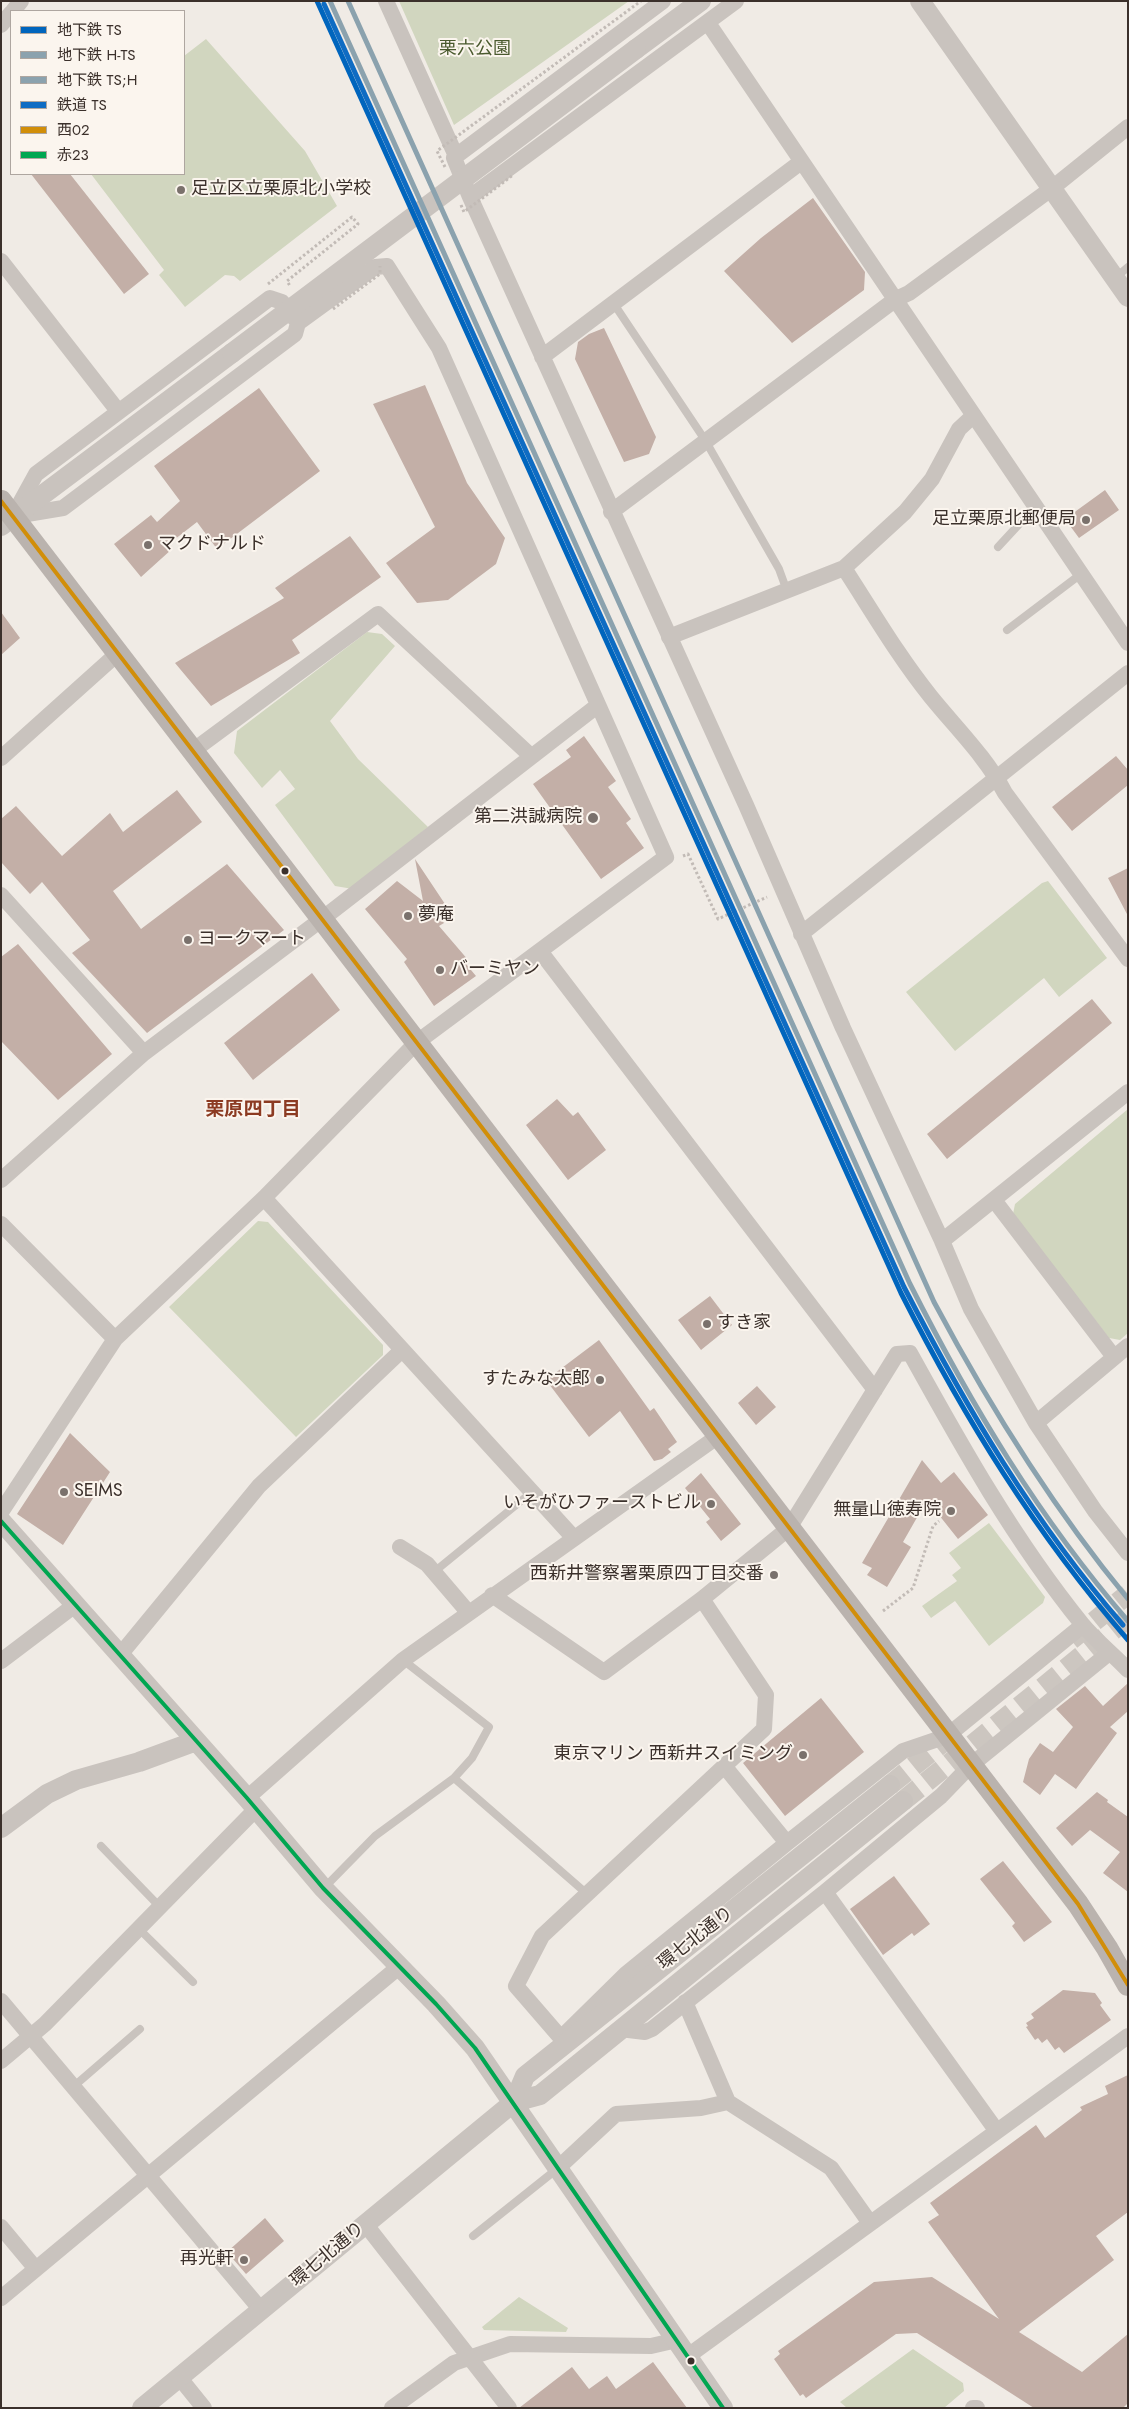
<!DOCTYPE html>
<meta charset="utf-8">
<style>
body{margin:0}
#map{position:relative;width:1129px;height:2409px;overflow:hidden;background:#f0ebe5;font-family:Jost,"Noto Sans JP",sans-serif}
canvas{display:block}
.frame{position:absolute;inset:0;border:2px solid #3b302b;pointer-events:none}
.legend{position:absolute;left:10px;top:10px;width:175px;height:165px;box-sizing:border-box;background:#fbf5ee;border:1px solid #aea6a0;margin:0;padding:6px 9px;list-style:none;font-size:15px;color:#3b302b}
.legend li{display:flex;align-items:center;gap:10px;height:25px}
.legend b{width:25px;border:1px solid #aea6a0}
</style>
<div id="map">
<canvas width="1129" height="2409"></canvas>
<div class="frame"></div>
<ul class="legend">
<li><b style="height:6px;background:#0065bd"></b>地下鉄 TS</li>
<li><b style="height:6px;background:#8ba2ae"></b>地下鉄 H-TS</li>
<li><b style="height:6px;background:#8ba2ae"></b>地下鉄 TS;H</li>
<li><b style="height:6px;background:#0f6cc3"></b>鉄道 TS</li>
<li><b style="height:6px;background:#d18e09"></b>西02</li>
<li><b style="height:6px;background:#00a651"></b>赤23</li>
</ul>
</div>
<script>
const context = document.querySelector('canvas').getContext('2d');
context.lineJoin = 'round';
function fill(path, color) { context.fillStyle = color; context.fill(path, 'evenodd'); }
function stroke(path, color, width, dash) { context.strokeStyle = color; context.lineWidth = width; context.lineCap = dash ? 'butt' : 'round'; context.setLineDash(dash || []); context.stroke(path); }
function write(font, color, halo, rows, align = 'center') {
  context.font = font + ' Jost,"Noto Sans JP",sans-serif'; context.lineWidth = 4; context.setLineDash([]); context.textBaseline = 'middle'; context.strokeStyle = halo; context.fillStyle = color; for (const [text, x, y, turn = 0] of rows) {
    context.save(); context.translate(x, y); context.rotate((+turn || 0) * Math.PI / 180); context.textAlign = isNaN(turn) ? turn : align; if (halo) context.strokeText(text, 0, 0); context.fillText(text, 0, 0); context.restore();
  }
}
fill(new Path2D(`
 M399 1H629L454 125Z
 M206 39 305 151 337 206 240 281 234 276 225 275 185 307 159 275 164 270 91 174H184V56Z
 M367 632 382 634 395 646 330 721 358 759 428 827 353 889 335 886 275 805 295 789 280 770 262 788 234 753 237 731Z
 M1048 881 1107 958 1059 997 1044 978 955 1051 906 992 1042 883Z
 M1128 1109V1333L1120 1340 1109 1338 1013 1214 1015 1204Z
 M258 1221 268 1222 383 1345V1355L296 1437 169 1307Z
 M989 1523 1045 1597 1043 1603 989 1646 955 1601 931 1618 922 1606 957 1581 952 1575 961 1568 949 1553Z
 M519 2297 568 2328 566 2332 484 2330 482 2327Z
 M913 2349 963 2383 964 2391 944 2408H847L840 2402Z`), '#d1d6bf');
fill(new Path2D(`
 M31 174H70L149 274 124 294Z
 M813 198 865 272 864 290 792 343 724 271 761 238Z
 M604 328 656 437 649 454 624 462 575 359 578 342 589 334Z
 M425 385 467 483 505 538 496 564 448 600 417 603 386 563 435 527 373 404Z
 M259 388 320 471 217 549 197 522 170 543 172 549 141 577 114 544 151 515 157 522 180 501 154 466Z
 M1105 490 1119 510 1079 538 1065 519Z
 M350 536 381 577 292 640 300 653 211 706 175 663 284 598 275 588Z
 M1 612 20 638 1 655Z
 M584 736 616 781 608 787 631 819 626 823 644 848 601 879 533 784 571 757 566 750Z
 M1116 756 1128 770V785L1072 831 1052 807Z
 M177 790 202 822 113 891 141 929 227 864 284 930 147 1033 72 953 90 940 42 882 30 894 1 862V819L16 806 62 856 110 813 123 832Z
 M415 859 451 913 440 918 444 923 439 926 469 961 466 964 476 976 434 1006 404 962 407 959 365 909 397 881 423 901Z
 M1128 868V916L1108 878Z
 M18 944 112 1054 58 1100 1 1041V957Z
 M312 973 340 1010 253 1080 224 1043Z
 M1092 999 1112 1023 947 1159 927 1134Z
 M557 1099 573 1116 578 1112 606 1150 568 1180 526 1125Z
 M710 1296 732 1325 701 1350 678 1320Z
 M599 1340 650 1411 654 1408 677 1442 668 1449 671 1452 662 1459 654 1461 620 1411 589 1437 546 1380Z
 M757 1386 776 1407 756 1425 738 1403Z
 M70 1433 110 1472 63 1545 17 1514Z
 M922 1460 941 1483 954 1472 988 1515 958 1539 927 1500 903 1542 911 1547 887 1587 867 1575 872 1568 862 1563Z
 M701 1473 741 1524 721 1541 706 1522 710 1519 685 1488Z
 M1128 1683V1711L1110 1727 1117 1733 1076 1789 1055 1774 1040 1795 1023 1782 1029 1759 1040 1743 1053 1752 1073 1727 1056 1709 1085 1686 1103 1706Z
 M821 1698 864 1752 785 1816 743 1763Z
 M1097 1792 1108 1800 1107 1802 1128 1817V1892L1103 1873 1120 1852 1090 1830 1072 1846 1056 1828Z
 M1003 1861 1052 1922 1024 1942 1012 1926 1015 1923 980 1879Z
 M894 1876 930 1924 914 1936 912 1933 883 1955 850 1909Z
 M1063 1990 1095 1993 1102 2003 1100 2005 1111 2020 1064 2053 1059 2047 1055 2050 1047 2039 1042 2043 1038 2038 1035 2040 1026 2027 1028 2026 1026 2023 1034 2018 1031 2014Z
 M1128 2075V2212L1096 2236 1114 2260 1019 2332 1082 2372 1128 2334V2403L1123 2408H1034L917 2333 896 2334 806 2398 803 2394 800 2396 774 2359 780 2354 778 2351 874 2282 932 2277 999 2319 928 2222 939 2215 930 2203 1036 2125 1045 2138 1082 2110 1080 2107 1108 2094 1105 2086Z
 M265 2218 284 2241 246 2274 227 2252Z
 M653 2362 687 2408H519L572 2367 589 2389 607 2376 616 2389Z`), '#c3afa7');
stroke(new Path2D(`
 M1071 1640 1128 1594
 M890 1785 957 1731
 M903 1801 1128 1618`), '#ccc6c0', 20, [20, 10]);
stroke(new Path2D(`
 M683 856 688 854 718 919 767 897
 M883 1611 913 1588 933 1526 939 1521`), '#c2bbb6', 3, [2.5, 2.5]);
stroke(new Path2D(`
 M1115 278 1128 267
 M614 304 705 440 779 569 787 591
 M998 547 1035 507
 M1007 630 1081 574
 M434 1572 532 1492
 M403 1660 489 1727 472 1758 454 1778
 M101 1846 159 1906
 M324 1888 375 1836 454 1778 586 1893
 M138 1928 193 1982
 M73 2087 140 2029
 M473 2236 557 2169`), '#c9c3be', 8);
stroke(new Path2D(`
 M386 1 456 156 454 158 470 197 746 805 843 1028 942 1241 971 1309 1036 1423 1095 1511 1128 1553
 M13 11 21 1
 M708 23 1128 643
 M1 25 11 13
 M456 156 663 1
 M470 197 736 1
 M1 261 118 411
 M542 357 801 162
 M611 512 896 299 909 293 1051 189 1128 127
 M14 514 36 474 270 298 282 302 295 319
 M844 568C872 611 898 656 931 697 957 729 986 757 1005 793L1128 959
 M669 637 844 568 905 512 932 479 959 429 973 416
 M194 750 378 614 531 756
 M1 758 117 654
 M1 895 144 1053
 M801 934 1128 673
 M540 951 875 1390
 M1 1180 144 1053 322 919 597 706
 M264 1198 573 1537
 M994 1200 1114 1357
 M1 1224 115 1339
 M942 1241 1128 1092
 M1036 1423 1128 1346
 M1 1512 115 1339 264 1198 416 1043 666 857 439 348 387 266 375 267 298 323 295 334 63 508 15 516
 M400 1547 427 1564 468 1612
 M492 1595 604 1672 702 1599 789 1528 897 1354 910 1353C962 1447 1014 1540 1082 1624 1096 1641 1113 1654 1128 1670
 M120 1655 259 1486 402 1350
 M1 1661 75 1605
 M725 1767 787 1843
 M247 1798 403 1660 717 1437
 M825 1892 996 2130
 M1 2001 262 2311
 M685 2002 728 2102
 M620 2029 645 2032 652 2029 825 1892 941 1796 970 1766 1109 1653
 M565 2034 626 1974 787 1843 903 1751 947 1736 1083 1625
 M561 2038 516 1986 542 1936 764 1729 766 1695 702 1599
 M1 2061 45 2024 256 1809
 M558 2168 616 2114 701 2108 728 2102 831 2168 870 2223
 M366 2225 509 2408
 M1 2227 36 2269
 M1 2298 400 1966
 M688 2356 1128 2036
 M179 2377 204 2408
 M392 2408 454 2363 510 2344 651 2346 677 2340
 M973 2408H977`), '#c9c3be', 16);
stroke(new Path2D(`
 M920 1 1128 297
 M636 49 701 1
 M1 526 232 353
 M1 1521 247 1798 323 1888 436 2004 475 2048 723 2408
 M1 1828 47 1794 76 1780 139 1762 196 1741
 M514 2102 525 2076 890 1785
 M142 2408 514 2102 540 2095 903 1801`), '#c9c3be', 20);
stroke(new Path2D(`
 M1 501 1078 1904 1107 1948 1128 1985`), '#bab3ae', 22);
stroke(new Path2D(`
 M445 167 437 151 641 1
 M461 205 464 212 513 175
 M268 284 352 217 358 224 287 281 290 286
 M333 309 380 274V266`), '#c2bbb6', 3, [2.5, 2.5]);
stroke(new Path2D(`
 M232 353 636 49`), '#c9c3be', 20);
stroke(new Path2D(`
 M1 501 1078 1904 1128 1985`), '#d18e09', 4);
stroke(new Path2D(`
 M1 1521 247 1798 323 1888 436 2004 475 2048 723 2408`), '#00a651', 4);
stroke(new Path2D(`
 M324 4 904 1287C967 1409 1033 1521 1123 1625`), '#0f6cc3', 5);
stroke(new Path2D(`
 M317 1 901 1293C965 1419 1035 1533 1128 1640`), '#0065bd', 5);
stroke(new Path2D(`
 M330 1 910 1284C971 1405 1039 1518 1128 1621`), '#8ba2ae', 5);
stroke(new Path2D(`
 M348 1 934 1302C990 1407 1052 1507 1128 1599`), '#8ba2ae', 5);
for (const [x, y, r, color] of [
 [181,190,5,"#7a716c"],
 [1086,520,5,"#7a716c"],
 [148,545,5,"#7a716c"],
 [593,818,6,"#7a716c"],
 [285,871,4.5,"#3b302b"],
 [408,916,5,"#7a716c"],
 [188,940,5,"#7a716c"],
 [440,970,5,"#7a716c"],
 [707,1324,5,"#7a716c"],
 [600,1380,5,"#7a716c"],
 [64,1492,5,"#7a716c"],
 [711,1504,5,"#7a716c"],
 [951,1511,5,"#7a716c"],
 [774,1575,5,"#7a716c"],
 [803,1755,5,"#7a716c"],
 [244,2260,5,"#7a716c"],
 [691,2361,4.5,"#3b302b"]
]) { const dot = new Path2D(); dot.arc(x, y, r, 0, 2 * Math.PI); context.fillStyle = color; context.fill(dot); stroke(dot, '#fbf5ee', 2); }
write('18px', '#4a5a2e', '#fbf5ee', [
 ["栗六公園",475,50]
]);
write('18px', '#3b302b', '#fbf5ee', [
 ["足立区立栗原北小学校",191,190,"left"],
 ["足立栗原北郵便局",1076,520],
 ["マクドナルド",158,545,"left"],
 ["第二洪誠病院",582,818],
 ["夢庵",418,916,"left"],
 ["ヨークマート",198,940,"left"],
 ["バーミヤン",450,970,"left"],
 ["すき家",717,1324,"left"],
 ["すたみな太郎",590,1380],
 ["SEIMS",74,1492,"left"],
 ["いそがひファーストビル",701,1504],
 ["無量山徳寿院",941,1511],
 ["西新井警察署栗原四丁目交番",764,1575],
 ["東京マリン 西新井スイミング",793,1755],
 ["再光軒",234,2260]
], 'right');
write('18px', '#3b302b', '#fbf5ee', [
 ["環七北通り",696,1939,-38],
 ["環七北通り",328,2255,-40]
]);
write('bold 19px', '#8c3b22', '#fbf5ee', [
 ["栗原四丁目",253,1110]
]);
</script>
